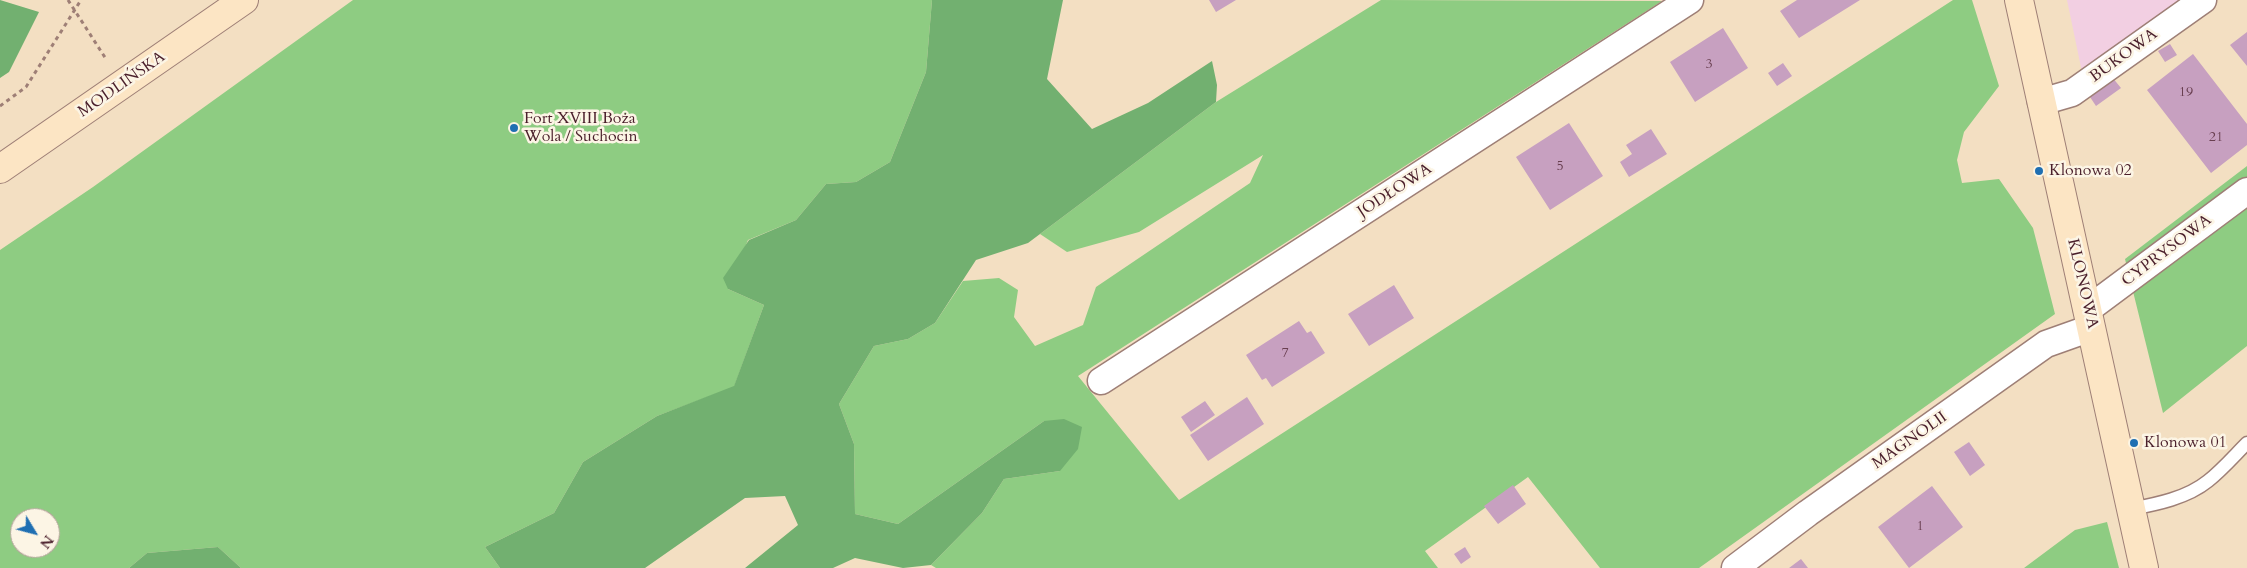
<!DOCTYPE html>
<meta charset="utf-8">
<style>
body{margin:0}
#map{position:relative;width:2247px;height:568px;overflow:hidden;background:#f3dfc2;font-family:Cardo,serif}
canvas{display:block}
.north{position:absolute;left:10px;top:508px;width:50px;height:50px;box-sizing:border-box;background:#fcf5e5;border:1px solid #b59f9b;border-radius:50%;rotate:127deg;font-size:14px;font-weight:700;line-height:20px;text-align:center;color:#4a1f2b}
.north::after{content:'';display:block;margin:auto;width:18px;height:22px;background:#1f6fb2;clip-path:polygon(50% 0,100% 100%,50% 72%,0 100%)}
</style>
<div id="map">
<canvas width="2247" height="568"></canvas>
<div class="north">N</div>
</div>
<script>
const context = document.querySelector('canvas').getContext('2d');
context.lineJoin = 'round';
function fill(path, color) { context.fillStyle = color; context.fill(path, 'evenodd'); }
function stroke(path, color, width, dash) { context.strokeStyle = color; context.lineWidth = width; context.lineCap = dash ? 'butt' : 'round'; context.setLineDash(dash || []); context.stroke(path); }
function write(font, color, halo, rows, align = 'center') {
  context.font = font + ' Cardo,serif'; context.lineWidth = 5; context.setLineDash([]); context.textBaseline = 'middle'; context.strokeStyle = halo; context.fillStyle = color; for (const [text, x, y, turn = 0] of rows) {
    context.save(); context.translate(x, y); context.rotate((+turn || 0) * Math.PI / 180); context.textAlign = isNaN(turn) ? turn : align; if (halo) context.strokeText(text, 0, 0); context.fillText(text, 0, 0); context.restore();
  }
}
fill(new Path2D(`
 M2067 0H2190L2083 77Z`), '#f2cfe2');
fill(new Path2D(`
 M353 0H932L926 72 890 162 856 182 826 184 796 220 748 240 728 289 764 305 734 387 657 416 583 462 554 513 485 547 500 568H241L218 547 147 553 129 568H0V250L93 187ZM20 518H50V548H20Z
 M1381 0 1662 1 1078 376 1179 500 1953 0H1972L1999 86 1964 132 1957 160 1962 183 1999 179 2033 228 2055 314 1699 568H1600L1528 477 1425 551 1438 568H936L931 565 982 513 1004 479 1060 471 1044 421 898 524 855 514 854 444 839 404 874 346 908 339 935 323 963 281 999 278 1018 290 1014 317 1035 346 1083 325 1096 287 1250 183 1263 155 1139 232 1067 252 1040 234 1216 102Z
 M2247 166V346L2163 413 2125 259Z
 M2107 522 2119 568H2024L2075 530Z`), '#8ecc82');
fill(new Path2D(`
 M0 0 39 12 9 72 0 78Z
 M932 0H1063L1047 79 1092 129 1148 103 1212 61 1217 85 1216 102 1028 243 976 260 935 323 908 339 874 346 839 404 854 444 855 514 898 524 1044 421 1064 419 1082 427 1078 449 1060 471 1004 479 982 513 931 565 903 568 855 558 833 568H745L798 525 785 496 745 498 645 568H500L485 547 554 513 583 462 657 416 734 386 764 305 728 289 723 278 749 240 796 220 826 184 856 182 890 162 926 72Z
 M218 547 241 568H129L147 553Z`), '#72b070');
fill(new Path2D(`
 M1209 0H1236L1216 12Z
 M1797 0H1860L1799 38 1780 11Z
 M1723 28 1748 68 1695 102 1670 62Z
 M2247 32V66L2230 45Z
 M2170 44 2177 55 2165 62 2158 51Z
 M2193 54 2247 124V145L2211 173 2147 90Z
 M1783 63 1792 76 1777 86 1768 73Z
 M2112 77 2121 88 2096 106 2088 94Z
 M1569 123 1603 176 1550 210 1516 157Z
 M1651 129 1667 154 1629 177 1620 162 1632 154 1626 145Z
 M1394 285 1414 318 1369 346 1348 314Z
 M1299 321 1307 333 1311 331 1325 353 1272 387 1266 378 1262 380 1246 355Z
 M1247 397 1264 424 1208 461 1190 435Z
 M1205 401 1215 415 1191 432 1181 417Z
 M1969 442 1985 465 1970 476 1954 452Z
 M1513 485 1526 504 1498 524 1484 506Z
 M1932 486 1963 527 1909 568 1878 527Z
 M1465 547 1471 557 1461 564 1454 554Z
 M1801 559 1808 568H1789Z`), '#c7a0c0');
const lane = new Path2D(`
 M2131 509C2157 504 2187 498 2208 481 2222 470 2234 456 2247 443`);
const street = new Path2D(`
 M2041 102 2072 93 2203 0
 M2087 310 2247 191
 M1101 381 1690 0
 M1735 568 1808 513 2046 344 2091 328`);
const secondary = new Path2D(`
 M2019 0 2144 568
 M0 169 244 0`);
stroke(lane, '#9e7f76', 15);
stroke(street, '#9e7f76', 29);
stroke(secondary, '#9e7f76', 30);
stroke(new Path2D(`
 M68 0 106 59
 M0 106 26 87 81 0`), '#9e7f76', 3, [4, 4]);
stroke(lane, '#fff', 12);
stroke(street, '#fff', 26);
stroke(secondary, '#fce5c4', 28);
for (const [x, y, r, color] of [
 [514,128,5,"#1f6fb2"],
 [2039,171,5,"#1f6fb2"],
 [2134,443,5,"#1f6fb2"]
]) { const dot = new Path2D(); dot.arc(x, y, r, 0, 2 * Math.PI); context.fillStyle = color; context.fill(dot); stroke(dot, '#fcf5e5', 2); }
write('14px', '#693f50', null, [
 ["3",1709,65],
 ["19",2186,93],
 ["21",2216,138],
 ["5",1560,167],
 ["7",1285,354],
 ["1",1920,527]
]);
write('16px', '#4a1f2b', '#fcf5e5', [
 ["BUKOWA",2124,56,-36],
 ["MODLIŃSKA",122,85,-35],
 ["JODŁOWA",1395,191,-33],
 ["CYPRYSOWA",2167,251,-37],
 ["KLONOWA",2082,284,77],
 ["MAGNOLII",1910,441,-35]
]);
write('16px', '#4a1f2b', '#fcf5e5', [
 ["Fort XVIII Boża",524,119],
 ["Wola / Suchocin",524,137],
 ["Klonowa 02",2049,171],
 ["Klonowa 01",2144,443]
], 'left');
</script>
